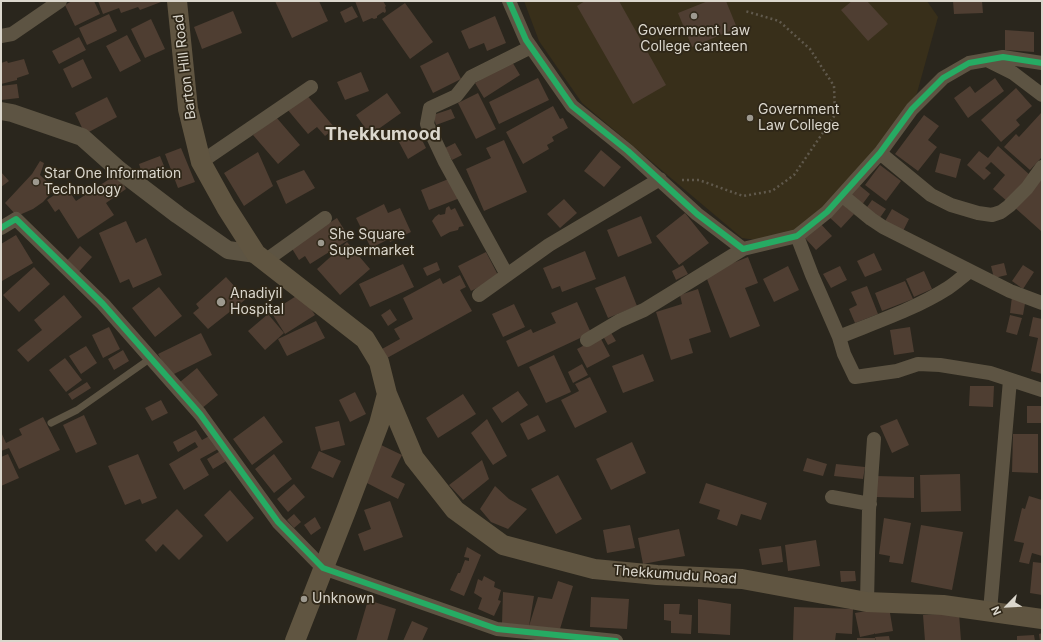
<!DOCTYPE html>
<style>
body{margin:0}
#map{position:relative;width:1043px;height:642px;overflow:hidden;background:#2a261d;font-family:Inter,sans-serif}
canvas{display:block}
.frame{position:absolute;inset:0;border:2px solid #dbd7cd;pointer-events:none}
.north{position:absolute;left:987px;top:586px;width:40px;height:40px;-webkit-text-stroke:3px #2f2718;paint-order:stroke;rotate:246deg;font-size:11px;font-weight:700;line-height:16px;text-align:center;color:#dbd7cd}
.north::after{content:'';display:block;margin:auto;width:14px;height:18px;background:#dbd7cd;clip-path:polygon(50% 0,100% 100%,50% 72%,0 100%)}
</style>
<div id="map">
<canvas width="1043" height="642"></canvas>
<div class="frame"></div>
<div class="north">N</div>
</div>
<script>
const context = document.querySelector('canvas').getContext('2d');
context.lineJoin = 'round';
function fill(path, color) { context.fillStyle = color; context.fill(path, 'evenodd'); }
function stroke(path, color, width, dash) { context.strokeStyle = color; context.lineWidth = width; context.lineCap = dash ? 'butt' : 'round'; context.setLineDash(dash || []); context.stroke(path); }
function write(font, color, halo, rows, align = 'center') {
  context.font = font + ' Inter,sans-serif'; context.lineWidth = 3.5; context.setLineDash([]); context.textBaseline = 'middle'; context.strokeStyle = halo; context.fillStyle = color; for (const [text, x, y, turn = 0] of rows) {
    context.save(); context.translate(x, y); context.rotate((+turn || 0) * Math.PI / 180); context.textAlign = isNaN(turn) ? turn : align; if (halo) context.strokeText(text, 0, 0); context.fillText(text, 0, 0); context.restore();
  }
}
fill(new Path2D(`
 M524 1H927L938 17 917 93 893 132 823 211 777 243 742 238 582 103 539 41Z`), '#382f1a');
fill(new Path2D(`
 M72 1H94L100 14 75 26 65 5Z
 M98 1H161V2L140 10 138 7 121 13 119 8 103 14Z
 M275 1H319L328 21 292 38Z
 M355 1H383L386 6 385 7 386 11 385 13 383 12 377 16V18L374 19 372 18 363 22Z
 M585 1H619L666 85 633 104 577 6Z
 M708 1H726L737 28 692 47 678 13Z
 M852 1H867L888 24 868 41 841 10Z
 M953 1H982L983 13 954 14Z
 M405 3 433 42 410 59 382 19Z
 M352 6 358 17 345 23 340 12Z
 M233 11 242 33 202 49 194 27Z
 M109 14 117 31 87 45 79 28Z
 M495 16 506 43 487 51 484 43 469 49 461 31Z
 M151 19 165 49 145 58 131 29Z
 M1005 30 1034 32V52L1005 50Z
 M127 35 141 61 120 72 106 46Z
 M79 37 86 50 59 64 52 51Z
 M448 52 461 79 433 93 420 66Z
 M24 59 29 74 17 78V80L1 84V63L7 61 8 63Z
 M83 59 92 78 72 88 63 69Z
 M511 60 520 75 484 98 475 83Z
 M361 72 369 91 345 100 337 82Z
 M538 78 549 100 499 124 489 102Z
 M995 78 1004 91 968 118 954 98 970 86 975 93Z
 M17 84 19 98 1 100V86Z
 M1016 88 1032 106 1016 120 1020 125 1001 142 981 120Z
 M305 93 335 128 325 136 317 127 308 134 287 109Z
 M387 93 401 113 370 135 356 115Z
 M478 93 496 129 476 139 458 103Z
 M107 97 117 117 85 134 75 113Z
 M553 106 560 119 563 118 568 128 552 137 554 141 547 145 549 149 523 164 506 132Z
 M451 109 455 118 436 125 433 115Z
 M1041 113 1042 114V157L1030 170 1004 147 1016 134 1019 137Z
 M924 115 939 126 928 140 937 147 918 171 895 154Z
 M276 117 300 145 278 164 253 135Z
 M418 132 426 148 408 159 399 142Z
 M504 140 527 192 484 211 466 169 491 158 486 148Z
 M455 143 462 155 452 160 445 148Z
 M998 146 1031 176 1008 202 993 189 1005 175 991 162 985 168 991 173 984 180 967 165 979 151 988 158Z
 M181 148 195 182 178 188 165 154Z
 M601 150 621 167 604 187 584 171Z
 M258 152 273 186 244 206 224 173Z
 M940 153 961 159 956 178 935 172Z
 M160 156 166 171 144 179 139 164Z
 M40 161 44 163 40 175 55 189 43 202 33 209 17 216 5 203 32 174Z
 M880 165 901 181 886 201 865 185Z
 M304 170 315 188 286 204 276 181Z
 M1 172 9 181 1 187Z
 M117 174 126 189 106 203 114 215 78 239 59 209 55 212 47 200 66 187 76 201Z
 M1042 174V229L1041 231 1013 206Z
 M451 178 460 198 429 210 421 190Z
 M859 185 870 194 861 206 849 197Z
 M564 199 577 213 560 228 547 214Z
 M872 200 886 209 879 219 865 210Z
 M841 202 854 214 841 228 828 216Z
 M384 204 388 213 400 208 411 232 390 242 389 239 371 248 356 218Z
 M449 206 451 210 455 208 464 226 459 227 458 230 450 232 441 237 432 221 435 217 439 214 440 215 445 214 446 208Z
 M892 209 909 219 902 233 884 223Z
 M685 213 709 243 679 265 656 236Z
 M641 216 652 243 618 257 607 230Z
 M337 218 350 239 310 264 305 256 299 260 291 247Z
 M126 221 136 243 146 238 162 275 133 288 129 279 120 283 99 233Z
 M819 222 832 236 816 250 804 237Z
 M16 235 33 263 2 281 1 279V244Z
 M347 242 370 269 340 295 317 269Z
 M80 246 92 257 75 276 63 265Z
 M585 251 596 279 562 292 560 286 552 289 543 268Z
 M486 252 499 277 471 291 458 266Z
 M874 253 882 270 865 277 857 261Z
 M748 257 758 283 745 288 760 326 730 338 705 274Z
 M437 262 440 270 427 276 423 268Z
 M1004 263 1007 275 994 278 991 266Z
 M403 264 414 287 370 307 359 284Z
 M683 265 688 274 676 280 672 271Z
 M1023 265 1034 272 1023 289 1012 281Z
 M788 266 799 290 774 302 763 279Z
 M840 266 847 280 831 288 823 274Z
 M34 267 50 284 19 312 3 295Z
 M924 271 932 289 914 297 906 279Z
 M460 275 466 287 460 290 472 311 387 358 382 349 400 339 394 329 413 319 403 298 440 278 443 284Z
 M625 276 637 306 608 318 595 288Z
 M226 277 246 299 208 329 193 313 199 308 196 304Z
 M905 281 913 299 882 311 875 293Z
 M867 286 878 314 855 323 849 309 857 305 851 292Z
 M159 287 182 316 155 337 132 308Z
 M698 289 711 332 689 339 693 353 671 360 656 312 682 304 680 295Z
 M301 293 315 315 285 334 271 312Z
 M64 295 82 317 28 362 17 350 42 330 34 320Z
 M1012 296 1026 298 1023 315 1010 313Z
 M577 302 591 333 518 367 506 341 531 329 533 333 556 323 551 313Z
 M514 304 525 327 503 337 492 314Z
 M390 309 397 320 388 326 381 315Z
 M268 314 284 333 265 350 248 331Z
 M1010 315 1022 318 1017 335 1006 332Z
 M1033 317 1042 319V374L1031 371 1038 338 1029 336Z
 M316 321 325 338 287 356 278 339Z
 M109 327 120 349 103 358 92 335Z
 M910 327 914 352 894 355 890 330Z
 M610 331 616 341 608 345 603 336Z
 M201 333 212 355 170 376 158 354Z
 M600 337 610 356 587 368 577 349Z
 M86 346 97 363 81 374 69 356Z
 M123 350 129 361 114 370 108 359Z
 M643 354 654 381 623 393 612 366Z
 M554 355 571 392 546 403 529 367Z
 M65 358 82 380 66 392 49 370Z
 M582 364 588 375 573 383 568 372Z
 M197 368 218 395 201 409 180 382Z
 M590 377 607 412 575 428 561 400 579 391 575 384Z
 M87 382 91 388 72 400 68 394Z
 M970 386H994L993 407 969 406Z
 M518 391 528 405 502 423 492 408Z
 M355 392 366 414 350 422 339 400Z
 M463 394 476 414 438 438 426 418Z
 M161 400 168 413 152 421 145 408Z
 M1027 406H1041V423H1027Z
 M84 415 97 444 76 453 63 425Z
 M538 415 546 431 528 440 520 424Z
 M264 416 283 442 252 465 233 439Z
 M43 417 60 450 19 469 9 448 1 451V432L6 443 22 435 19 429Z
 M487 419 507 456 493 465 471 433Z
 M897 419 909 445 892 453 880 426Z
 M339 421 345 445 321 451 315 427Z
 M196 430 202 440 213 434 220 448 200 459 209 475 184 490 169 464 198 447 195 442 178 452 173 442Z
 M1013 434H1038V473L1012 472Z
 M632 442 646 473 611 490 596 459Z
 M381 445 402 455 391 477 405 484 398 499 363 481Z
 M222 450 228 460 213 469 207 459Z
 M319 451 341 461 333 478 311 468Z
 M8 454 19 478 1 486V457Z
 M138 454 157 498 142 504 140 499 125 505 108 466Z
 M274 454 292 479 274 493 255 469Z
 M807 458 827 464 823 476 803 471Z
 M482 460 489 479 463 500 449 485Z
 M836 464 865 467 863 479 834 476Z
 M960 474 961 511 921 512 920 475Z
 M558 475 582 519 556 534 531 489Z
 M876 476 914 477V498L876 497Z
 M706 483 767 503 761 520 741 514 737 526 717 519 720 510 699 503Z
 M294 484 305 497 288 512 277 499Z
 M495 486 509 499 527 509 508 529 491 522 480 509Z
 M230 490 254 518 227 542 204 515Z
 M1029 496 1042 500V556L1032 553 1029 564 1019 562 1024 543 1014 541 1022 508 1025 509Z
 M390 501 403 537 364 551 358 534 371 529 364 510Z
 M177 509 203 536 179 560 163 544 156 552 145 540Z
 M294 514 301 522 294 528 287 520Z
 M315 517 321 528 311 535 304 525Z
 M884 518 911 523 903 564 889 562 890 556 879 554Z
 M630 525 635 548 607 553 603 530Z
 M921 525 963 532 952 590 911 582Z
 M679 529 685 556 643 564 638 538Z
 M816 540 820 566 788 571 785 545Z
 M781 546 783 562 762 565 759 549Z
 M467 547 481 555 464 596 450 590 458 573H460L465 560 469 561V558L464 557Z
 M1033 562 1042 563V595L1030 593Z
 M840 571H855L856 581 841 582Z
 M484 576 495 582 494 587 501 590 498 600 501 601 494 616 478 609 482 598 474 593 478 579 482 581Z
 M558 581 573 586 560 629 529 626 538 597 552 599Z
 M503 592 534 596 529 626 502 623Z
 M591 597 629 599 627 629 590 627Z
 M698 599 731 604 730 635 698 633Z
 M368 600 396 609 387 641H356Z
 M664 604H680L679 614 692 615 691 634 671 633V621L664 620Z
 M794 607 853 609 852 634 836 633 835 641H793Z
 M889 607 893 631 875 634 874 633V634L860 637 855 613Z
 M959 613 961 641H925L923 615Z
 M412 621 428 628 422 641H403Z
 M1042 633V641H1040L1039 634Z
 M1034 635 1035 641H1017V636Z
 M889 636 890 641H876L875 637Z
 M857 638H875V641H857Z`), '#4f3e32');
stroke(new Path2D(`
 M682 180H699L743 196 772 191 794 175 835 115 834 86 810 49 779 21 745 11`), '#60594c', 2.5, [2, 3]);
stroke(new Path2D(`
 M51 423 77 410 151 358`), '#5d5443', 7);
stroke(new Path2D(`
 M509 1 526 40 572 106 628 151 697 214 743 249 797 236 827 212 880 153 912 109 943 78 969 63 1003 57 1042 63
 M1 36 12 34 60 1
 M987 60 1013 73 1042 95
 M880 153 931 195 951 205 978 213 992 215 1001 212 1009 206 1027 188 1042 167
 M201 162 311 87
 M843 196 871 219 883 227 1010 291 1042 303
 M1 228 16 219 103 304 200 414 278 522 323 568 497 629 616 641
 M797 236 812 275 839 337 844 354 855 377 897 371 918 364 940 365 990 373 1042 390
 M265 261 325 218
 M507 275 445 162 427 124 430 108 456 96 471 77 531 47
 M479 295 549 245 660 179
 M839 337C876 322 915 309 948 288 956 283 963 276 970 271
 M587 340 619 321 644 310 743 249
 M832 497 870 504
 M867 602 869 510 874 439
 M990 611 1010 380`), '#5d5443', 14);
stroke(new Path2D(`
 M1 111 12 113 82 137 119 170 178 215 228 250 256 254`), '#5d5443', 18);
stroke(new Path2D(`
 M177 1 188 109 201 162 226 207 256 254 365 339 379 362 387 394 414 458 455 510 503 545 594 569 657 575 742 579 867 602 943 605 1042 619
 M295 641 346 511 379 424 387 394`), '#605541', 20);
stroke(new Path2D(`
 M509 1 526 40 572 106 628 151 697 214 743 249 797 236 827 212 880 153 912 109 943 78 969 63 1003 57 1042 63
 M1 228 16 219 103 304 200 414 278 522 323 568 497 629 616 641`), '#26ab63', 6);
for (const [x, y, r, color] of [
 [694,16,4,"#9d998f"],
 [750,118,4,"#9d998f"],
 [36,182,4,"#9d998f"],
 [321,243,4,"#9d998f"],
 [221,302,5,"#9d998f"],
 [304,599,4,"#9d998f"]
]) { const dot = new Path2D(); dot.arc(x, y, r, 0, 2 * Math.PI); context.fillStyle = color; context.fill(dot); stroke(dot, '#2f2718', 1.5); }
write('14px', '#dbd7cd', '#2f2718', [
 ["Government Law",694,31,"center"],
 ["College canteen",694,47,"center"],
 ["Government",758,110],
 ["Law College",758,126],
 ["Star One Information",44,174],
 ["Technology",44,190],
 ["She Square",329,235],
 ["Supermarket",329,251],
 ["Anadiyil",230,294],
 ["Hospital",230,310],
 ["Unknown",312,599]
], 'left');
write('14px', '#dbd7cd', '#2f2718', [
 ["Barton Hill Road",185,67,-97],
 ["Thekkumudu Road",675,575,4]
]);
write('bold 18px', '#dbd7cd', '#2f2718', [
 ["Thekkumood",383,135]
]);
</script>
